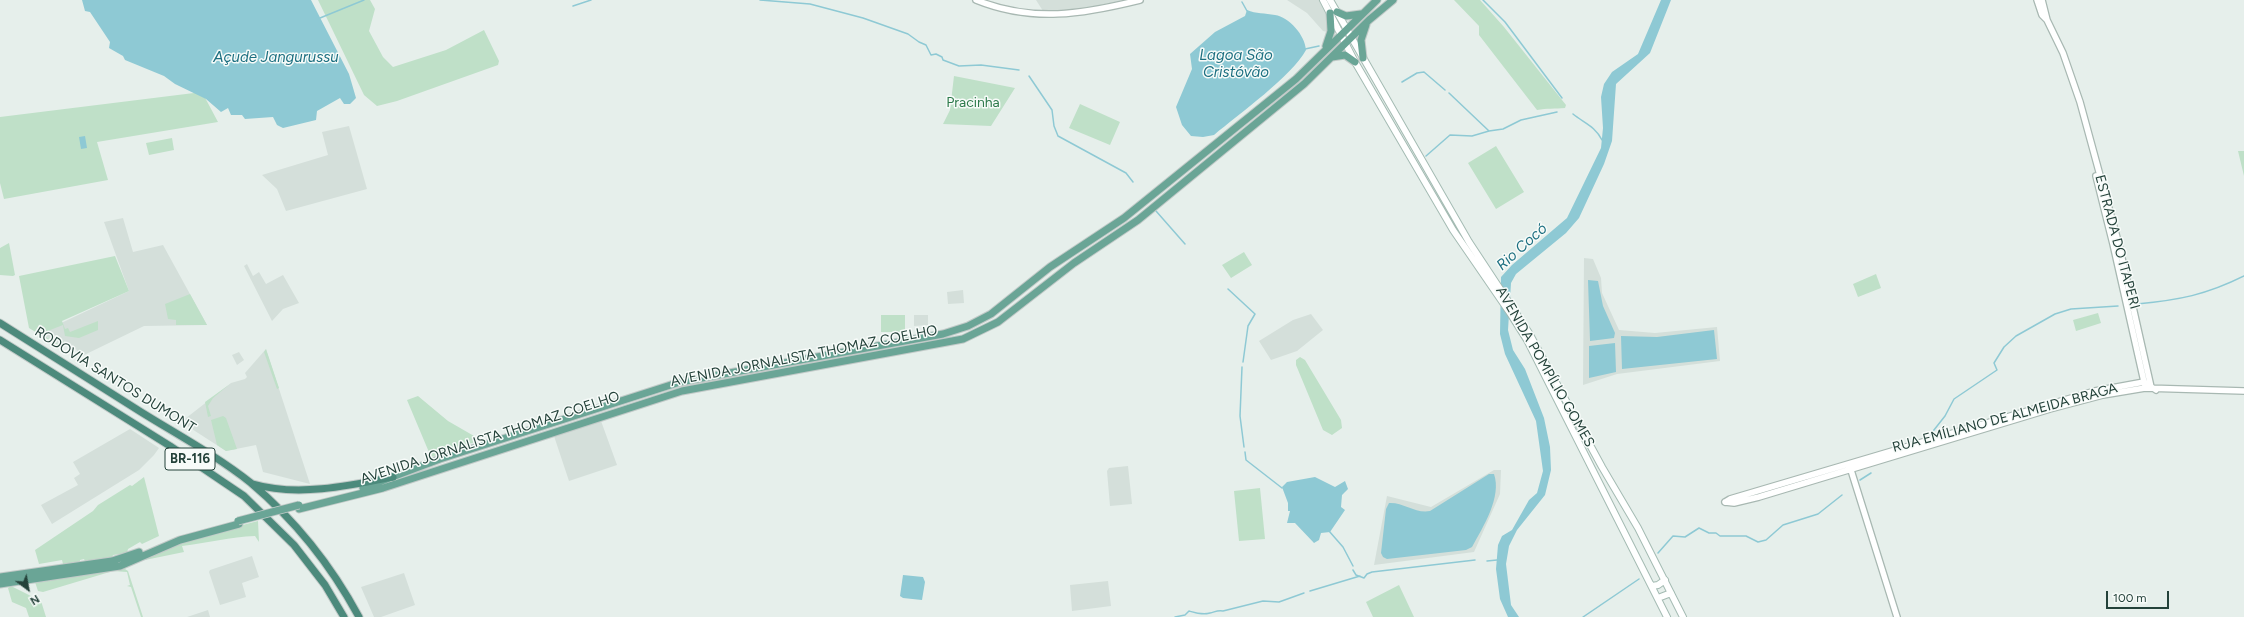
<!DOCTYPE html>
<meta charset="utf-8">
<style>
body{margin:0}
#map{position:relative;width:2244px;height:617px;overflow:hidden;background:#e6efeb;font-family:Figtree,sans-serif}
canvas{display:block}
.north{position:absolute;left:8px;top:569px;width:40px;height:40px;-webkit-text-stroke:3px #f7fbf9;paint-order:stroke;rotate:148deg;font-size:11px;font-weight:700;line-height:16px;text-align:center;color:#24423a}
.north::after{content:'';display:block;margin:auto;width:14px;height:18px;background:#24423a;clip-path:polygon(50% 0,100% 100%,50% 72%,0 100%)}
.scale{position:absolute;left:2106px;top:591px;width:63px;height:18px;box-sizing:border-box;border:2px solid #24423a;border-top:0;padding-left:5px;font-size:12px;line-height:14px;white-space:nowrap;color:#24423a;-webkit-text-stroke:3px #f7fbf9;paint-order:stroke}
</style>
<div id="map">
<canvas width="2244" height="617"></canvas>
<div class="north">N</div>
<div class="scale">100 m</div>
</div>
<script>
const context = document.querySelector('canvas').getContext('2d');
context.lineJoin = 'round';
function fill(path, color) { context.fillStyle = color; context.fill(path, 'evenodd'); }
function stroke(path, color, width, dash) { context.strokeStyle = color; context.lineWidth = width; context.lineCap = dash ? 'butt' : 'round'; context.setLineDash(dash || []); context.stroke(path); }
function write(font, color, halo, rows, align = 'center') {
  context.font = font + ' Figtree,sans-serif'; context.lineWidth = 3; context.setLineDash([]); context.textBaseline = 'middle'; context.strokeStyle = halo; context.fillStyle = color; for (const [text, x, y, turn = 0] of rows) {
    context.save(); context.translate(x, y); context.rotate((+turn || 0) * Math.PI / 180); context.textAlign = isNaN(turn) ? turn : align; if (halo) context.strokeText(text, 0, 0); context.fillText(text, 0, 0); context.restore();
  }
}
fill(new Path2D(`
 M1036 0H1125L1063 13 1043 11Z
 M1287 0H1320L1327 13 1328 30 1327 32 1323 31 1307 13Z
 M349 126 367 189 286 211 277 189 262 175 328 155 322 132Z
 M123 218 133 252 163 245 207 325 144 326 80 357 76 349 64 341 58 344 40 333 129 291 104 222Z
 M1584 258 1593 259 1601 278 1602 293 1619 330 1655 333 1717 327 1720 361 1617 374 1583 385Z
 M247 264 253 276 259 272 266 284 283 275 299 303 283 309 272 321 244 266Z
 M963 290 964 303 948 304 947 292Z
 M1311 314 1323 330 1297 351 1271 360 1259 341 1293 320Z
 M914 315H928V325L914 326Z
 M266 349 310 484 263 472 256 445 226 451 181 422 231 383 245 379 247 377 245 373Z
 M239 352 244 360 237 365 232 355Z
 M601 421 617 465 569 481 554 436Z
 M130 429 159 448 154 455 139 470 52 524 41 505 78 485 74 478 80 474 73 462Z
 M1128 466 1132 504 1110 506 1107 471 1109 468Z
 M1494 470H1501L1500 494 1474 552 1374 565 1387 496 1431 507Z
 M252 556 259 577 242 583 246 597 220 605 209 572 210 570Z
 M404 573 415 605 381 617H374L361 587Z
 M1108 581 1111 606 1072 611 1070 585Z
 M208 610 210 617H187Z`), '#d4dfda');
fill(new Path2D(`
 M318 0H370L375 9 369 31 383 57 393 67 446 50 484 30 499 61 498 65 397 101 377 106 364 95Z
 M1454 0H1480L1504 27 1566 105 1565 108C1555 109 1547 108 1537 110L1479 35V26Z
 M954 76 1015 88 991 126 943 124 950 110Z
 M202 92 218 122 97 142 108 180 4 199 0 183V117Z
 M1080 104 1120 122 1110 145 1069 128Z
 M172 138 174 150 149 155 146 143Z
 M1496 146 1524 192 1496 209 1468 163Z
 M2238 151H2244V176Z
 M9 243 15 275 13 276 0 275V248Z
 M1244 252 1252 265 1231 278 1222 265Z
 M115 256 129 291 62 321 65 329 68 328 70 332 98 321V330L79 338 65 336 63 325 45 332 43 335 58 344 63 341 67 344 57 345 29 328 19 276Z
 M1876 274 1881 288 1858 297 1853 284Z
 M190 294 207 325H176V320L168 319 165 304Z
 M2098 313 2101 323 2076 331 2073 320Z
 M881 315H905V332H881Z
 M266 349 279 388 277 389 264 352Z
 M1300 357 1305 360 1341 420 1342 428 1332 435 1323 430 1296 365V360Z
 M230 384 213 398 208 406 211 416 208 417 205 402Z
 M418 396 448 421 481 440 431 457 407 400Z
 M223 416 226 418 237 449 226 451 217 445 211 420Z
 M144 477 159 536 142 544 140 542 128 549 127 553 113 555 112 558 85 561 84 559 80 560V562L63 564 62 560 39 564 35 550 93 511 98 505 130 485 132 486Z
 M1260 488 1265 539 1239 541 1234 491Z
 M258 521 259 542 255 536C231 537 207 543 182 546L184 552 145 560 150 555 208 534Z
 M125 569 128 571 143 617H141L131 587 127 586 130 585 127 572 113 571 43 592 38 591 35 582Z
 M1399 585 1414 617H1373L1366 602Z
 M11 586 41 601 46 617H29L26 608 12 602 8 588Z`), '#bfe0c8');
fill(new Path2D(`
 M82 0H311L349 74 356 98 350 104H344L340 98 317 111 316 120 283 128 277 125 273 117 245 119 242 115H231L228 108 221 112 206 99 175 84 164 76 125 60 123 56 109 48 110 42 90 12 85 11Z
 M1661 0H1671L1650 53 1616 84 1612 141 1604 164 1579 218 1566 233 1516 274 1511 283 1508 330 1513 350 1525 369 1544 418 1550 447 1551 470 1545 495 1517 530 1509 546 1506 564 1511 605 1519 617H1508L1500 599 1496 569 1498 545 1502 536 1512 530 1529 500 1537 493 1543 471 1536 421 1505 354 1500 334 1501 277 1512 265 1567 218 1601 148 1603 128 1601 97 1604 84 1612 72 1638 54Z
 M1247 10C1256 14 1265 13 1275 15 1289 17 1305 35 1306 50 1292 76 1239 114 1214 135L1203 137 1191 136 1182 125 1176 107 1192 69 1190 54 1215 32 1245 16Z
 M85 136 87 148 81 149 79 137Z
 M1588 280 1598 281 1603 306 1615 333 1614 338 1590 341Z
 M1714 330 1717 359 1622 369 1621 336 1657 337Z
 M1615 343 1616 372 1589 378V346Z
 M1489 474H1494C1502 497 1483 527 1472 547L1466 550 1387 559 1383 557 1381 553 1386 509 1389 503C1403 502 1416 514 1430 511Z
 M1315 477 1335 487 1345 481 1348 489 1342 495 1341 507 1345 510 1330 532 1321 533 1319 540 1314 543 1295 523H1287L1290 511H1288V503L1282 487 1287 482Z
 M903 575 923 577 925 582 922 600 903 598 900 596Z`), '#8ec9d4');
stroke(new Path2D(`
 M760 0 810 4 863 18 908 34 919 42 926 45 931 55 936 54 942 57 943 60 959 66 981 65 1019 70
 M1483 0 1505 22 1562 98
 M1242 2 1247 11
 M573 6 591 0
 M320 18 364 0
 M1305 49 1319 46
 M1029 76 1052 110 1054 126 1058 136 1126 173 1133 182
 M1402 82 1417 73 1424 72 1445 90
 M1449 93 1489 131 1503 129 1521 120 1557 112
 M1573 114C1584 123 1595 126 1602 140
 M1426 156 1450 135 1472 136 1489 131
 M1156 211 1185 244
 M1228 289 1255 314 1248 326 1243 362
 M2137 304C2179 300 2206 295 2244 276
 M1242 367 1240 416 1244 447
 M1930 435 1945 416 1954 399 1997 370 1994 363 2004 347 2016 336 2055 314 2071 309 2118 306
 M1245 452 1246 460 1282 488
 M1860 480 1871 473
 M1329 531 1343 547 1353 566
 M1658 553 1673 536 1685 537 1699 528 1709 533H1716L1720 536H1746L1758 542 1766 540 1783 525 1818 514 1842 495
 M1487 561 1497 560
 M1353 570 1356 575 1364 578 1367 574 1372 572 1475 560
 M1310 591 1360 576
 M1175 617 1185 615 1189 611C1196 613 1202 615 1210 613 1215 612 1217 610 1223 611L1263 601 1279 602 1304 593
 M1583 617 1639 579`), '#8ec9d4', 1.5);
const tertiary = new Path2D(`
 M976 0C1033 23 1083 14 1140 0
 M2037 0 2042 15 2047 20 2063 53 2080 102 2119 245 2151 387
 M2042 0 2047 20
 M2096 176 2113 244 2145 386
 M1850 467 1897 617
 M1725 502 1734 503 1759 497 2050 409 2103 395 2145 388 2244 391
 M1725 502 1730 499 2095 391 2144 382 2156 390`);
const secondary = new Path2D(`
 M1323 0 1355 62 1453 230 1510 313 1527 340 1667 617
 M1330 0 1469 242 1529 333 1602 467 1638 528 1683 617
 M1652 586 1658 585 1665 580
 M1658 598 1671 593`);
const primary = new Path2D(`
 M1337 12 1346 16 1361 14
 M1326 46 1331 31 1330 13
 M1332 57 1345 55 1355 62
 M1363 58 1361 40 1366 25
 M363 488 440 459 680 382 943 334 968 326 991 314 1050 267 1124 218 1296 79 1377 0
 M299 509 383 488 682 391 963 339 998 322 1074 263 1138 220 1304 84 1369 20 1393 0
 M0 577 112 561 139 552
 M0 584 120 566 180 540 239 524`);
const trunk = new Path2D(`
 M0 323C47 353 94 382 141 412 178 435 217 456 251 483 296 521 331 565 359 617
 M0 340 170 446 244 496 294 545 325 585 344 617
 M253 484C297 497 349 486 393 477`);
stroke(tertiary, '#a8b8b2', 8);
stroke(secondary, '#a4bbb3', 8);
stroke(primary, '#c2cac8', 9);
stroke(trunk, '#c2cac8', 9);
stroke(tertiary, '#fff', 5.5);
stroke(secondary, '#fff', 6);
stroke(primary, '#6aa596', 7);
stroke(trunk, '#4c8a7c', 7);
const primaryBridge = new Path2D(`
 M238 521 299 505`);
stroke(primaryBridge, '#c2cac8', 9, []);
stroke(primaryBridge, '#6aa596', 7);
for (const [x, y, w] of [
 [190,459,50]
]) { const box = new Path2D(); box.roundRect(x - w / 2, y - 11, w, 22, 3); context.fillStyle = '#f7fbf9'; context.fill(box); stroke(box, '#24423a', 1); }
write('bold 13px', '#24423a', null, [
 ["BR-116",190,459]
]);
write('14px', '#2d7a4b', '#f7fbf9', [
 ["Pracinha",973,103]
]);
write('14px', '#24423a', '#f7fbf9', [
 ["ESTRADA DO ITAPERI",2117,242,75],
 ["AVENIDA JORNALISTA THOMAZ COELHO",804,356,-11],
 ["AVENIDA POMPÍLIO GOMES",1545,367,60],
 ["RODOVIA SANTOS DUMONT",115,380,32],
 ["RUA EMÍLIANO DE ALMEIDA BRAGA",2005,418,-15],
 ["AVENIDA JORNALISTA THOMAZ COELHO",490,438,-18]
]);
write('italic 15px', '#1c6f80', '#f7fbf9', [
 ["Lagoa São",1236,56],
 ["Cristóvão",1236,73],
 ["Açude Jangurussu",276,58],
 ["Rio Cocó",1522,247,-42]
]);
</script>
